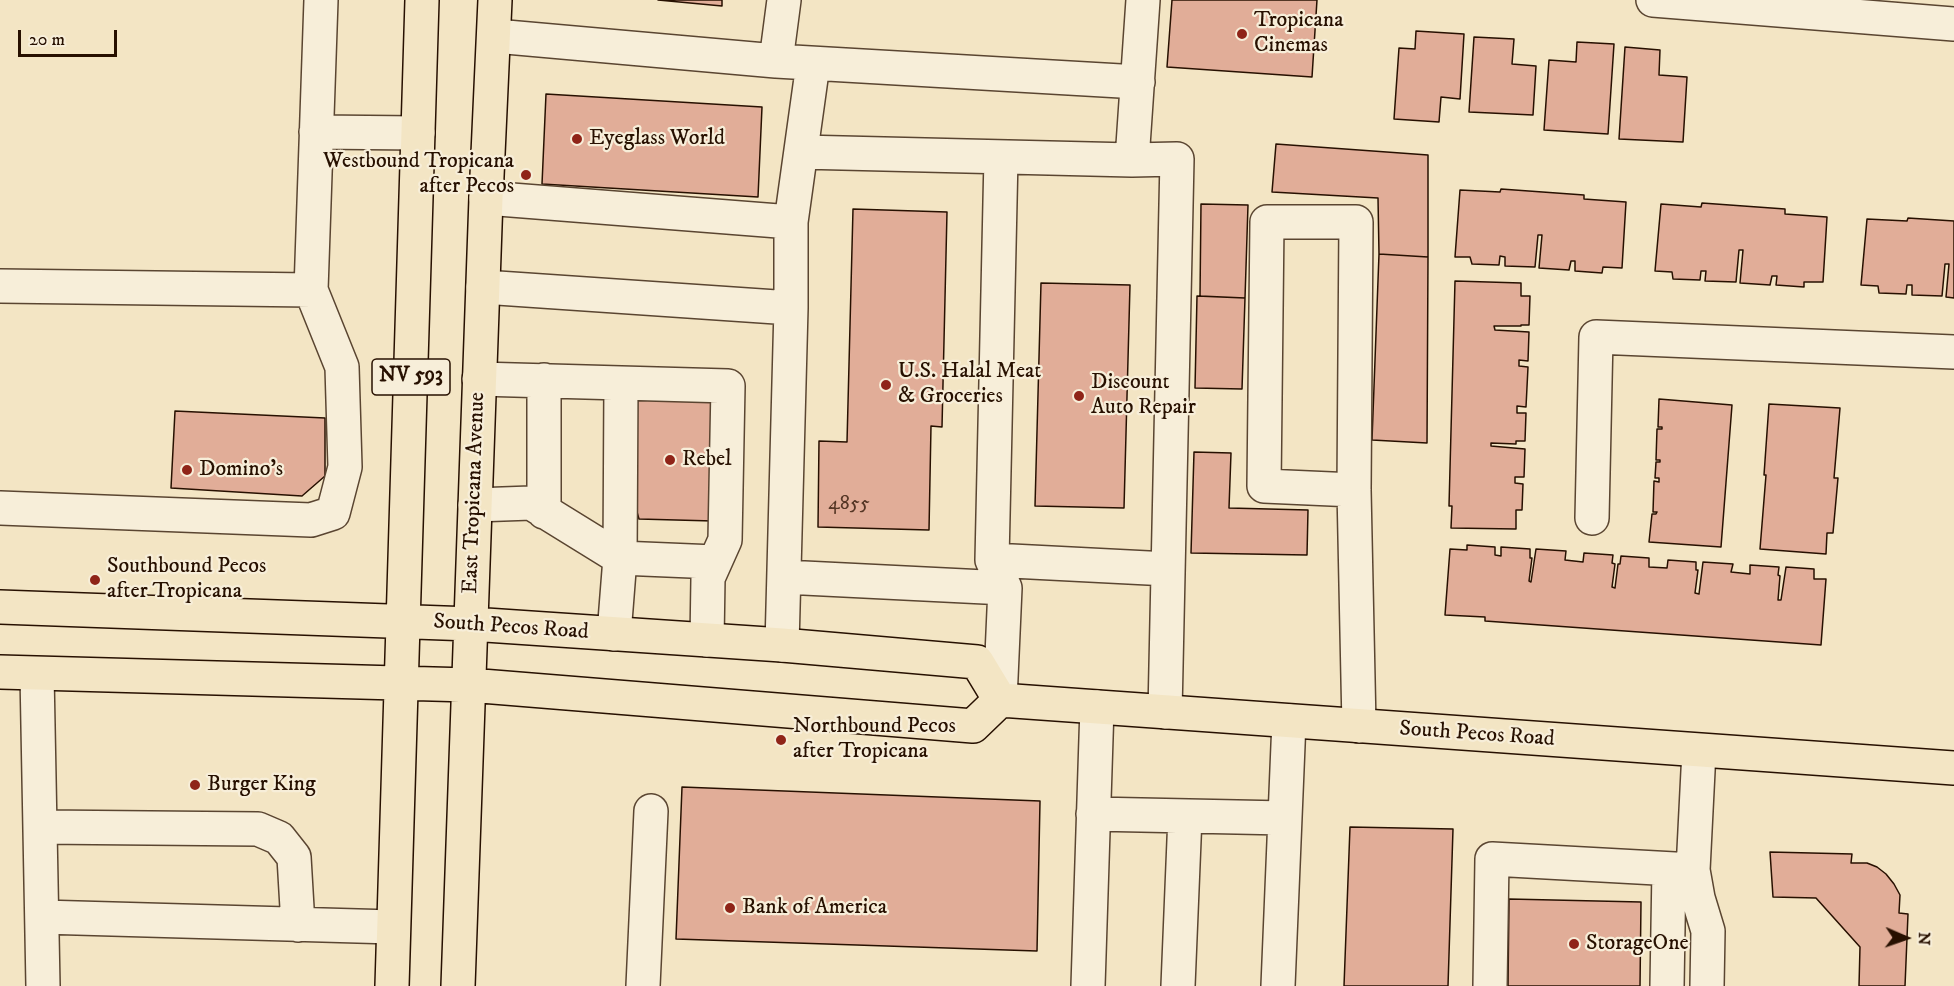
<!DOCTYPE html>
<style>
body{margin:0}
#map{position:relative;width:1954px;height:986px;overflow:hidden;background:#f3e5c4;font-family:"IM FELL DW Pica",serif}
canvas{display:block}
.north{position:absolute;left:1876px;top:908px;width:60px;height:60px;-webkit-text-stroke:4px #f7eed9;paint-order:stroke;rotate:92deg;font-size:16px;font-weight:700;line-height:24px;text-align:center;color:#271000}
.north::after{content:'';display:block;margin:auto;width:21px;height:27px;background:#271000;clip-path:polygon(50% 0,100% 100%,50% 72%,0 100%)}
.scale{position:absolute;left:18px;top:30px;width:99px;height:27px;box-sizing:border-box;border:3px solid #271000;border-top:0;padding-left:8px;font-size:18px;line-height:21px;white-space:nowrap;color:#271000;-webkit-text-stroke:4px #f7eed9;paint-order:stroke}
</style>
<div id="map">
<canvas width="1954" height="986"></canvas>
<div class="north">N</div>
<div class="scale">20 m</div>
</div>
<script>
const context = document.querySelector('canvas').getContext('2d');
context.lineJoin = 'round';
function fill(path, color) { context.fillStyle = color; context.fill(path, 'evenodd'); }
function stroke(path, color, width, dash) { context.strokeStyle = color; context.lineWidth = width; context.lineCap = dash ? 'butt' : 'round'; context.setLineDash(dash || []); context.stroke(path); }
function write(font, color, halo, rows, align = 'center') {
  context.font = font + ' "IM FELL DW Pica",serif'; context.lineWidth = 4.5; context.setLineDash([]); context.textBaseline = 'middle'; context.strokeStyle = halo; context.fillStyle = color; for (const [text, x, y, turn = 0] of rows) {
    context.save(); context.translate(x, y); context.rotate((+turn || 0) * Math.PI / 180); context.textAlign = isNaN(turn) ? turn : align; if (halo) context.strokeText(text, 0, 0); context.fillText(text, 0, 0); context.restore();
  }
}
const building = new Path2D(`
 M658 0H722V6Z
 M1172 0H1317L1312 77 1167 67Z
 M1416 31 1464 34 1460 99 1441 97 1439 122 1394 119 1399 48 1415 49Z
 M1474 37 1514 39 1512 64 1536 66 1533 115 1469 112Z
 M1577 42 1614 44 1608 134 1544 130 1549 60 1576 62Z
 M1625 47 1660 50 1659 75 1687 77 1683 142 1619 139Z
 M546 94 762 107 758 197 542 184Z
 M1276 144 1428 155V257L1379 254 1378 198 1272 192Z
 M1501 189 1584 195V199L1626 202 1622 268 1603 267 1602 273 1575 271V261H1571L1569 270 1539 268 1542 235H1538L1535 267 1505 266V257L1500 256 1499 265 1472 264 1470 257H1455L1460 190 1500 192Z
 M1702 203 1785 209V214L1827 217 1823 282H1804V287L1776 285 1777 276H1772L1770 285 1740 283 1743 250H1739L1736 282 1705 281 1706 271H1701L1700 280 1673 279 1672 272 1655 271 1661 204 1701 207Z
 M1201 204 1248 205 1245 298 1200 296Z
 M853 209 947 212 942 427 931 426 929 530 818 527 819 441 847 442Z
 M1908 218 1954 221V298L1946 297 1949 264H1945L1942 296 1912 295V285H1907L1906 294 1879 293 1878 286 1861 285 1867 219 1907 221Z
 M1379 254 1428 257 1427 443 1372 440Z
 M1455 281 1521 283V296H1530L1529 325H1521V326H1494L1495 330 1529 332 1528 361 1519 360V366L1528 367 1526 407 1517 406V413H1526L1525 441H1516V444L1491 443V446L1525 449 1524 477H1515V483L1523 484 1522 510H1516V529L1451 528 1452 506H1449Z
 M1041 283 1130 285 1124 508 1035 506Z
 M1197 296 1245 298 1242 389 1195 388Z
 M635 399 718 402 713 521 639 519 637 512H631Z
 M1659 399 1732 405 1721 547 1649 542 1652 514H1656L1657 512H1653L1654 481 1659 482V478H1655L1656 462H1660V460H1656L1657 429H1662V427H1658Z
 M1769 404 1840 408 1834 478H1838L1833 533H1827L1826 554 1760 549 1766 475H1764Z
 M175 411 325 418V476L302 496 171 488Z
 M1194 452 1231 453 1229 508 1308 510 1307 555 1191 553Z
 M1467 545 1495 547V555L1501 556V547L1530 549V558H1532L1529 581 1531 582 1536 549 1566 551 1565 560 1583 562 1584 553 1613 555 1612 563 1615 564 1612 587 1615 588 1618 564H1620L1621 556 1649 558V567L1667 568 1668 560 1696 562V570H1698L1695 593 1699 594 1703 562 1733 564 1731 572 1750 574V565L1779 567 1778 575 1780 576 1778 600H1781L1786 567 1814 569V579H1826L1821 645 1485 621V617L1445 615 1450 549 1467 550Z
 M682 787 1040 801 1037 951 676 939Z
 M1350 827 1453 829 1448 986H1344Z
 M1770 852 1852 854 1851 863H1867L1877 867 1886 874 1894 884 1900 895 1899 913 1908 914 1905 986H1859L1860 947 1816 898 1773 897Z
 M1509 899 1641 902 1640 986H1508Z`);
fill(building, '#e1ad98');
stroke(building, '#271000', 1.5);
const minor = new Path2D(`
 M1653 0 1954 24
 M495 36 776 61 1138 82
 M776 61 784 0
 M316 132 418 133
 M801 152 1132 160 1143 0
 M1132 160 1177 159 1165 712
 M486 198 791 222
 M0 286 311 290 321 0
 M483 287 791 308
 M479 379 728 386 725 540 708 578 707 640
 M621 383 620 558 715 562
 M1354 490 1264 486 1267 222H1356L1354 490 1359 726
 M475 505 531 503 620 558 614 634
 M0 508 311 520 333 513 345 467 342 367 311 290
 M544 512V380
 M1592 518 1596 337 1954 352
 M992 560 1168 569
 M784 577 1005 588
 M782 645 791 308V222L813 64
 M37 674 43 986
 M1000 700 1005 588 992 560 1001 157
 M1699 751 1693 870 1698 898 1708 931 1707 986
 M1093 814 1285 818
 M41 827 258 829 279 838 294 857 298 925
 M42 917 393 927
 M643 986 651 811
 M1088 986 1097 707
 M1178 986 1185 816
 M1278 986 1289 721
 M1490 986 1492 859 1693 870
 M1667 986 1669 869`);
const major = new Path2D(`
 M0 607 471 624 782 645 977 662 1000 700
 M0 672 469 685 973 726 1000 700 1954 768
 M392 986 422 0
 M458 986 486 198 495 0`);
stroke(minor, '#5a4531', 36);
stroke(major, '#271000', 36);
stroke(minor, '#f7eed9', 33);
stroke(major, '#f3e5c4', 33);
for (const [x, y, r, color] of [
 [1242,34,6,"#8f2418"],
 [577,139,6,"#8f2418"],
 [526,175,6,"#8f2418"],
 [886,385,6,"#8f2418"],
 [1079,396,6,"#8f2418"],
 [670,460,6,"#8f2418"],
 [187,470,6,"#8f2418"],
 [95,580,6,"#8f2418"],
 [781,740,6,"#8f2418"],
 [195,785,6,"#8f2418"],
 [730,908,6,"#8f2418"],
 [1574,944,6,"#8f2418"]
]) { const dot = new Path2D(); dot.arc(x, y, r, 0, 2 * Math.PI); context.fillStyle = color; context.fill(dot); stroke(dot, '#f7eed9', 2); }
write('20px', '#563726', null, [
 ["4855",849,505]
]);
for (const [x, y, w] of [
 [411,377,78]
]) { const box = new Path2D(); box.roundRect(x - w / 2, y - 18, w, 36, 4.5); context.fillStyle = '#f7eed9'; context.fill(box); stroke(box, '#271000', 1.5); }
write('bold 21px', '#271000', null, [
 ["NV 593",411,377]
]);
write('22px', '#271000', '#f7eed9', [
 ["Tropicana",1254,21],
 ["Cinemas",1254,46],
 ["Eyeglass World",589,139],
 ["Westbound Tropicana",514,162,"right"],
 ["after Pecos",514,187,"right"],
 ["U.S. Halal Meat",898,372],
 ["& Groceries",898,397],
 ["Discount",1091,383],
 ["Auto Repair",1091,408],
 ["Rebel",682,460],
 ["Domino's",199,470],
 ["Southbound Pecos",107,567],
 ["after Tropicana",107,592],
 ["Northbound Pecos",793,727],
 ["after Tropicana",793,752],
 ["Burger King",207,785],
 ["Bank of America",742,908],
 ["StorageOne",1586,944]
], 'left');
write('22px', '#271000', '#f7eed9', [
 ["East Tropicana Avenue",475,493,-88],
 ["South Pecos Road",511,628,4],
 ["South Pecos Road",1477,735,4]
]);
</script>
